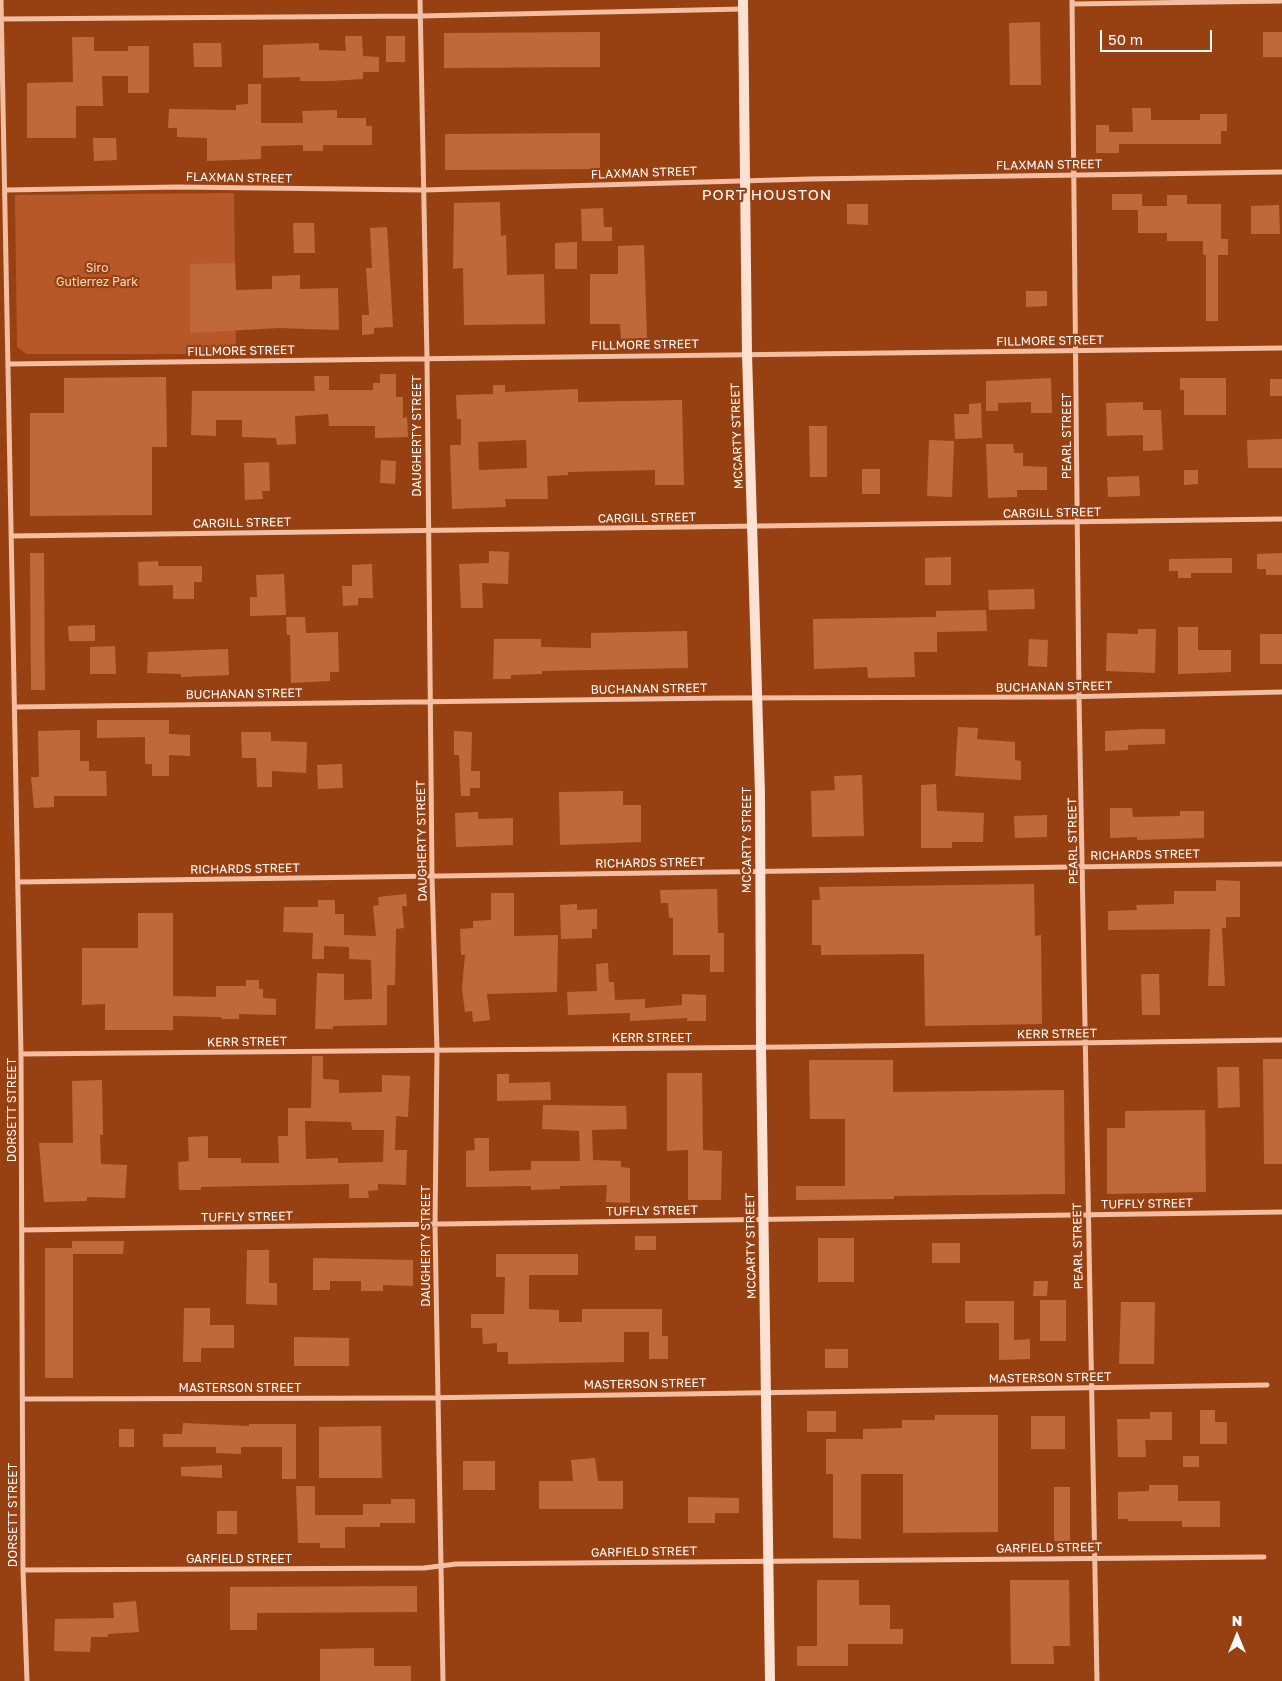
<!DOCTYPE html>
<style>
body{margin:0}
#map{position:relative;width:1282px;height:1681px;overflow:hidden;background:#974112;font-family:"Golos Text",sans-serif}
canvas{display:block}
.north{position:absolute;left:1212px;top:1611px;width:50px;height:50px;-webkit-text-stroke:4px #974112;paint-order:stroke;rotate:0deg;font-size:14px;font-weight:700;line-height:20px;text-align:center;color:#fff}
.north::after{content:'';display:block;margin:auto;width:18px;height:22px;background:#fff;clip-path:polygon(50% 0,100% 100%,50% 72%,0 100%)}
.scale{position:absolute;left:1100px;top:30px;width:112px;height:22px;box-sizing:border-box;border:2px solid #fff;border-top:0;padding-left:6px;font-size:15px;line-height:18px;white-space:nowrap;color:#fff;-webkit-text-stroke:4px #974112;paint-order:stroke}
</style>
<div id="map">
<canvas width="1282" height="1681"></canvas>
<div class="north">N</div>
<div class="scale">50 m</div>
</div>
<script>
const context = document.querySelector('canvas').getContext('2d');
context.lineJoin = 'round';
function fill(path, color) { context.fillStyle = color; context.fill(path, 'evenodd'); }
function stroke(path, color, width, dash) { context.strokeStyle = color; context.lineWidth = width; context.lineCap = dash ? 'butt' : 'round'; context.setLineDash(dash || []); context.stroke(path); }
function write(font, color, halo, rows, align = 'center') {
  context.font = font + ' "Golos Text",sans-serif'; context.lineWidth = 4.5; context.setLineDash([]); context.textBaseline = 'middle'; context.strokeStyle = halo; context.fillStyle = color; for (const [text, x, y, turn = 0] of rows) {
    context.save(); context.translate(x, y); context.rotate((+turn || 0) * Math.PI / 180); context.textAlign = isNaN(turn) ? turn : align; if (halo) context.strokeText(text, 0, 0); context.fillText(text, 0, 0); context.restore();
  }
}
fill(new Path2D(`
 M234 193 236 354H27L17 347 15 195Z`), '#b75828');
fill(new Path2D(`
 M1040 22 1041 85H1010L1009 23Z
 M600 32V67L444 68V33Z
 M1263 32H1282V57H1263Z
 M345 36H362L363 56 379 57V72H363V79L330 81H300V77L263 78V45L319 43V50L346 51Z
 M386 36H405V62H386Z
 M72 37H94V51H128V46H149V93H128V76H102L103 106H76V138H27V83L73 82Z
 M193 43H221L222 67H194Z
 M248 84H261V123H303L302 111 337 110V118H366V126H372V145H323V151H303V145L261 146V159L207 161V138L177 137V128H168L169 109 236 110V105L248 104Z
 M1132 108H1151V120H1200V114H1227V131H1221V144H1119V153H1096V125H1109V132H1133Z
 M600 133V169L445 170V134Z
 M93 138H116L117 160 94 161Z
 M1112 194H1142V206H1167V195H1187V204H1221V239H1228V255H1218V321H1206V255H1203V241H1167V233H1138V210H1112Z
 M500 202 501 236 506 235 507 275 544 274 545 324 464 325 463 268 453 269 454 203Z
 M847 204H868V225L847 224Z
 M1279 205 1280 234H1251V206Z
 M603 208 604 227H612V241H582L581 209Z
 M293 223H314L315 253H294Z
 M387 227 393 327 374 328V334L362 335V315H369L366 268H372L370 228Z
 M577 242V269H555V243Z
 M644 245 647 338 621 339 620 324H590V274H618V246Z
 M235 263 236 290 272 289V276L300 275V289L338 288 339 330 279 328 190 333V264Z
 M1026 291H1047V306L1026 307Z
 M380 374H396V397H403V418L407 417 408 437 375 438V426H329L328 414 295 416 296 444 277 445 276 438 242 437V420H216V436L191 435 192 391H315L314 376H329V390H373V383H380Z
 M166 377 167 447H152V515L30 516V413H64V378Z
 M1051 378 1052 413H1031V402L998 403V411H986V381Z
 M1180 378H1226V415H1184V390H1180Z
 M1270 379H1282V396H1270Z
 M493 385H505V392L578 389V402L682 400 684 485H655V470L568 472V475L547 476 548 499H505L506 507 452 509 450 445H461V419H457L456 395 493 394ZM526 440 527 468 479 470 478 442Z
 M1143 402V410H1161L1163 450 1143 451V435L1107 436 1106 403Z
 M981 403 982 438 955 439 954 414H969V404Z
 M809 426H827V477H810Z
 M1282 439V468H1248L1247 440Z
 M929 440 954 441 952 497 927 496Z
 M986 444H1013L1014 453H1023V466L1047 467V490H1017V497L988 498Z
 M381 460 396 461 395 484 380 483Z
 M269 462 270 491H262L263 499 245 500 244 463Z
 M862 469H880V494H862Z
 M1184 470H1198V484L1184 485Z
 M1139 476 1140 496 1108 497 1107 477Z
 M489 551 509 552 508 584 482 583 483 608H461L459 564 489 563Z
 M30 553H44L45 690H31Z
 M1282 553V575H1266V569H1257V554Z
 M951 557V585H925V558Z
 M1232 558V573H1191V578H1178V571H1169V559Z
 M158 561V566H202V582H194V599H173V585L139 586 138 562Z
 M372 564 373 598H358V605L343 606 342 586H352V565Z
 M284 574 286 615 250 616V597H257L256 575Z
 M1034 589 1035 609 989 610 988 590Z
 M986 610 987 631 937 632V652H914L915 677 868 678 867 667 814 669 813 619 936 617V611Z
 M286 617H305L306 633 338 632 339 672H330V681L291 683 290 635H287Z
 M95 625V641H69L68 626Z
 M1178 627H1198V650H1231V672L1178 674Z
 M1138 629H1156L1155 673 1106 671 1107 633 1138 634Z
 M687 631 688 668 542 671V674L511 675V679H493L494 639H541V647L591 648V633Z
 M1260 634H1282V664H1260Z
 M1029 639 1048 640 1047 667 1028 666Z
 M115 646 116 674H90V647Z
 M228 649 229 675 181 677V674L147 673 148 652Z
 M97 720H169V734L190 735V756L169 755V776H152V764H145V737L97 738Z
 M958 727 978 728 977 739 1015 742V760L1021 761V780L955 776Z
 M1142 729H1165V744L1128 745V750L1105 751V731Z
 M80 730V761H89V771H106L107 796H54V807L34 808 31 777H39L38 731Z
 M454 731 472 732 471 771H480V788H470V796H461L459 755H454Z
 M241 732H271V741L307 742 306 773 272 771V787H257L256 758H242Z
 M342 764 343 788 318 789 317 765Z
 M862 775 864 836 812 837 811 791 835 790 834 776Z
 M936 784 937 811 984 813 983 842H952V848H921V785Z
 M623 791V805H641V842L560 845 559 792Z
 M1110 808H1132L1133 817 1180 816V811H1204V838L1137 840V837L1110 838Z
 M478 812V819L513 818V845L456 847 455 813Z
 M1047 815V837L1015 838 1014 816Z
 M1216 880 1240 881V917H1226V928H1222L1225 986H1208L1210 929 1108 930V911L1137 910 1136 905 1174 904V891H1216Z
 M1034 884 1035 936 1041 935 1042 1024 925 1026 924 954 821 955V945H812V900H820L819 887Z
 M717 889 718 933H724V972H710V955H673V918H669L668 903H661L660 890Z
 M491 893H514V936L558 935 557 992 487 994 490 1020 473 1022 472 1011 465 1012 462 989 465 955H461L460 929 473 928V921L491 920Z
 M406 894 407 906H402L404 928 396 929 395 985H387V1025L333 1026V1029H315L317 973 344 974V1000L372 999 371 960 349 959V947L324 946V959H312L313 933 283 932 284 907H318V900H335V914H344V935L376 936 373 906 379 905 378 897Z
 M577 904V910L597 909V929H592V938L561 939 560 905Z
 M138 913H173V996L216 997V986H246V980H259V989H263V998L276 999V1015L239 1014V1019H222L221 1017 173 1016V1030H105V1004L82 1005V948H138Z
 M608 963 609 982H614L615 1000 645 999V1008L682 1005V994L706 995V1021H687V1018L630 1021V1013L568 1015 567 992 597 991 596 964Z
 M1141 974H1159L1160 1015H1142Z
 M312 1056H323V1079L339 1080V1093L382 1092V1075L410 1076 408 1117 396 1116 395 1150H407L406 1185 378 1184V1190L368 1191 369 1198H349V1184L201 1187V1190H179L178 1162 189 1161 188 1137 208 1136V1158H241V1163H279L278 1136H288V1108H311ZM305 1121 351 1122 352 1130H384L383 1162 338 1163V1158L306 1159Z
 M1263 1059H1282V1164H1264Z
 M809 1060H893V1092L1064 1090 1065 1194 894 1196V1199L796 1200V1186H845V1119H810Z
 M1217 1067H1239L1240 1107 1218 1108Z
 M667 1073H702L703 1150 722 1151 721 1200H688V1150L667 1151Z
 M497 1074H509V1083L550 1082 551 1100 497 1101Z
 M102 1080 103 1135H100L101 1164 127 1165 125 1198 87 1197V1201L44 1202 39 1143H73L72 1081Z
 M543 1105 626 1106 627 1129 592 1130 593 1160 621 1161V1167L630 1168V1203L606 1202 607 1185 560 1186V1189L531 1190V1186L466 1187V1151L475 1150 474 1138H489V1171L531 1170V1161H580L579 1131 542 1129Z
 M1205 1110 1206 1192 1107 1194V1128H1125V1111Z
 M635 1236H656V1250H635Z
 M818 1238H854V1282H818Z
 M72 1241H124L123 1254H73V1378H45V1248H72Z
 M932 1243H960V1263H932Z
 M247 1250H269V1283H277V1305L246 1304Z
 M496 1254H578V1275H529V1309L559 1310V1322H582V1309H662V1336H668V1359H649V1332H624V1362L508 1364V1352H497V1343L483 1344 482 1328H471V1314H504L505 1277H496Z
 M313 1258 413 1260V1286L383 1285V1291H361V1281H330V1290H313Z
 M1034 1281H1048L1047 1296H1033Z
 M1040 1300H1066V1341H1040Z
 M965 1301H1014V1340L1030 1339V1359L999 1360V1323H965Z
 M1121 1302H1155L1154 1364H1119Z
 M184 1308H210V1325H234V1348H201V1362H183Z
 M294 1337 349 1338V1366H294Z
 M825 1349H848V1368H825Z
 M1200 1410H1215V1422H1227V1444H1200Z
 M807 1411H836V1432H807Z
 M1150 1412H1172V1440H1145L1146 1457H1118L1117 1419H1150Z
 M935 1415H998V1532L903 1533V1474H861V1539L833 1538V1474H826V1439H863V1429L902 1428V1420H935Z
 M1031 1416H1065V1449H1031Z
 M183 1423 249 1426V1424H296V1479H282V1447H241V1454L216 1453V1447H163V1434H182Z
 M381 1426 382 1478H319V1427Z
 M119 1429H134V1447H119Z
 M1183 1456H1199V1467H1183Z
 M595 1458 598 1481H623V1509H539V1481H573L571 1460Z
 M463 1461H495V1490H463Z
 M222 1465V1478L181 1476V1467Z
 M1149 1485H1178V1501H1220V1527H1182V1521H1128V1519H1118V1492L1149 1491Z
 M296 1486H315V1515H363V1504H391V1499H415V1523H380V1527H345V1548H320V1543H298Z
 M1054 1487H1070V1541H1054Z
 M688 1497 739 1498V1513H715V1523H688Z
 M217 1511H237V1534H217Z
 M817 1580H859V1605H890V1629H903V1644H848V1666H797V1646H817Z
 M1010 1580H1069L1070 1646H1053L1054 1664H1011Z
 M417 1586V1612L257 1613V1630H230V1587Z
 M136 1601 139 1632 108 1634V1637H91L90 1652 54 1651 55 1619 114 1618 113 1603Z
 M374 1648V1666H411V1681H320V1649Z`), '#bf693b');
stroke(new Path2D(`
 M1 0 21 1054 23 1570 27 1681
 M420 0 427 359 432 877 437 1050 435 1224 443 1681
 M1072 0 1079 697 1097 1681
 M1072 4 1282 1
 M1 19 420 16 743 9
 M6 190 177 187 424 190 810 179 1282 172
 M9 364 1282 348
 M12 536 1282 519
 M15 707 724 698 1062 697 1282 692
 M18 882 1282 864
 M21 1054 790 1047 1282 1040
 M22 1230 1282 1212
 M23 1399 421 1398 1267 1385
 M23 1570 424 1568 456 1564 1264 1557`), '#f3bea2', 5);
stroke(new Path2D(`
 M743 0 747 354 760 794 761 1047 770 1681`), '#fde1d2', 10);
write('12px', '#fff', '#974112', [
 ["FLAXMAN STREET",1049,165,-1],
 ["FLAXMAN STREET",644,173,-2],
 ["FLAXMAN STREET",239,178,1],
 ["FILLMORE STREET",1050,341,-1],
 ["FILLMORE STREET",645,345,-1],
 ["FILLMORE STREET",241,351,-1],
 ["DAUGHERTY STREET",417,436,-90],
 ["MCCARTY STREET",737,436,-92],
 ["PEARL STREET",1067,436,-90],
 ["CARGILL STREET",1052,513,-1],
 ["CARGILL STREET",647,518,-1],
 ["CARGILL STREET",242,523,-1],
 ["BUCHANAN STREET",1054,687,-1],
 ["BUCHANAN STREET",649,689,-1],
 ["BUCHANAN STREET",244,694,-1],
 ["MCCARTY STREET",747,840,-90],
 ["DAUGHERTY STREET",422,841,-91],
 ["PEARL STREET",1073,841,-91],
 ["RICHARDS STREET",1145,855,-1],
 ["RICHARDS STREET",650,863,-1],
 ["RICHARDS STREET",245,869,-1],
 ["KERR STREET",1057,1034,-1],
 ["KERR STREET",652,1038],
 ["KERR STREET",247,1042,-1],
 ["DORSETT STREET",12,1110,-90],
 ["TUFFLY STREET",1147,1204,-1],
 ["TUFFLY STREET",652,1211,-1],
 ["TUFFLY STREET",247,1217,-1],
 ["DAUGHERTY STREET",426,1246,-90],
 ["MCCARTY STREET",751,1246,-91],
 ["PEARL STREET",1078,1246,-91],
 ["MASTERSON STREET",1050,1378,-1],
 ["MASTERSON STREET",645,1384,-1],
 ["MASTERSON STREET",240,1388],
 ["DORSETT STREET",13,1515,-90],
 ["GARFIELD STREET",1049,1548,-1],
 ["GARFIELD STREET",644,1552,-1],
 ["GARFIELD STREET",239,1559]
]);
write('12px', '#fddcca', '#974112', [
 ["Siro",97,268],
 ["Gutierrez Park",97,282]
]);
context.letterSpacing = '1px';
write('15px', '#fff', '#974112', [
 ["PORT HOUSTON",767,195]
]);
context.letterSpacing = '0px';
</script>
